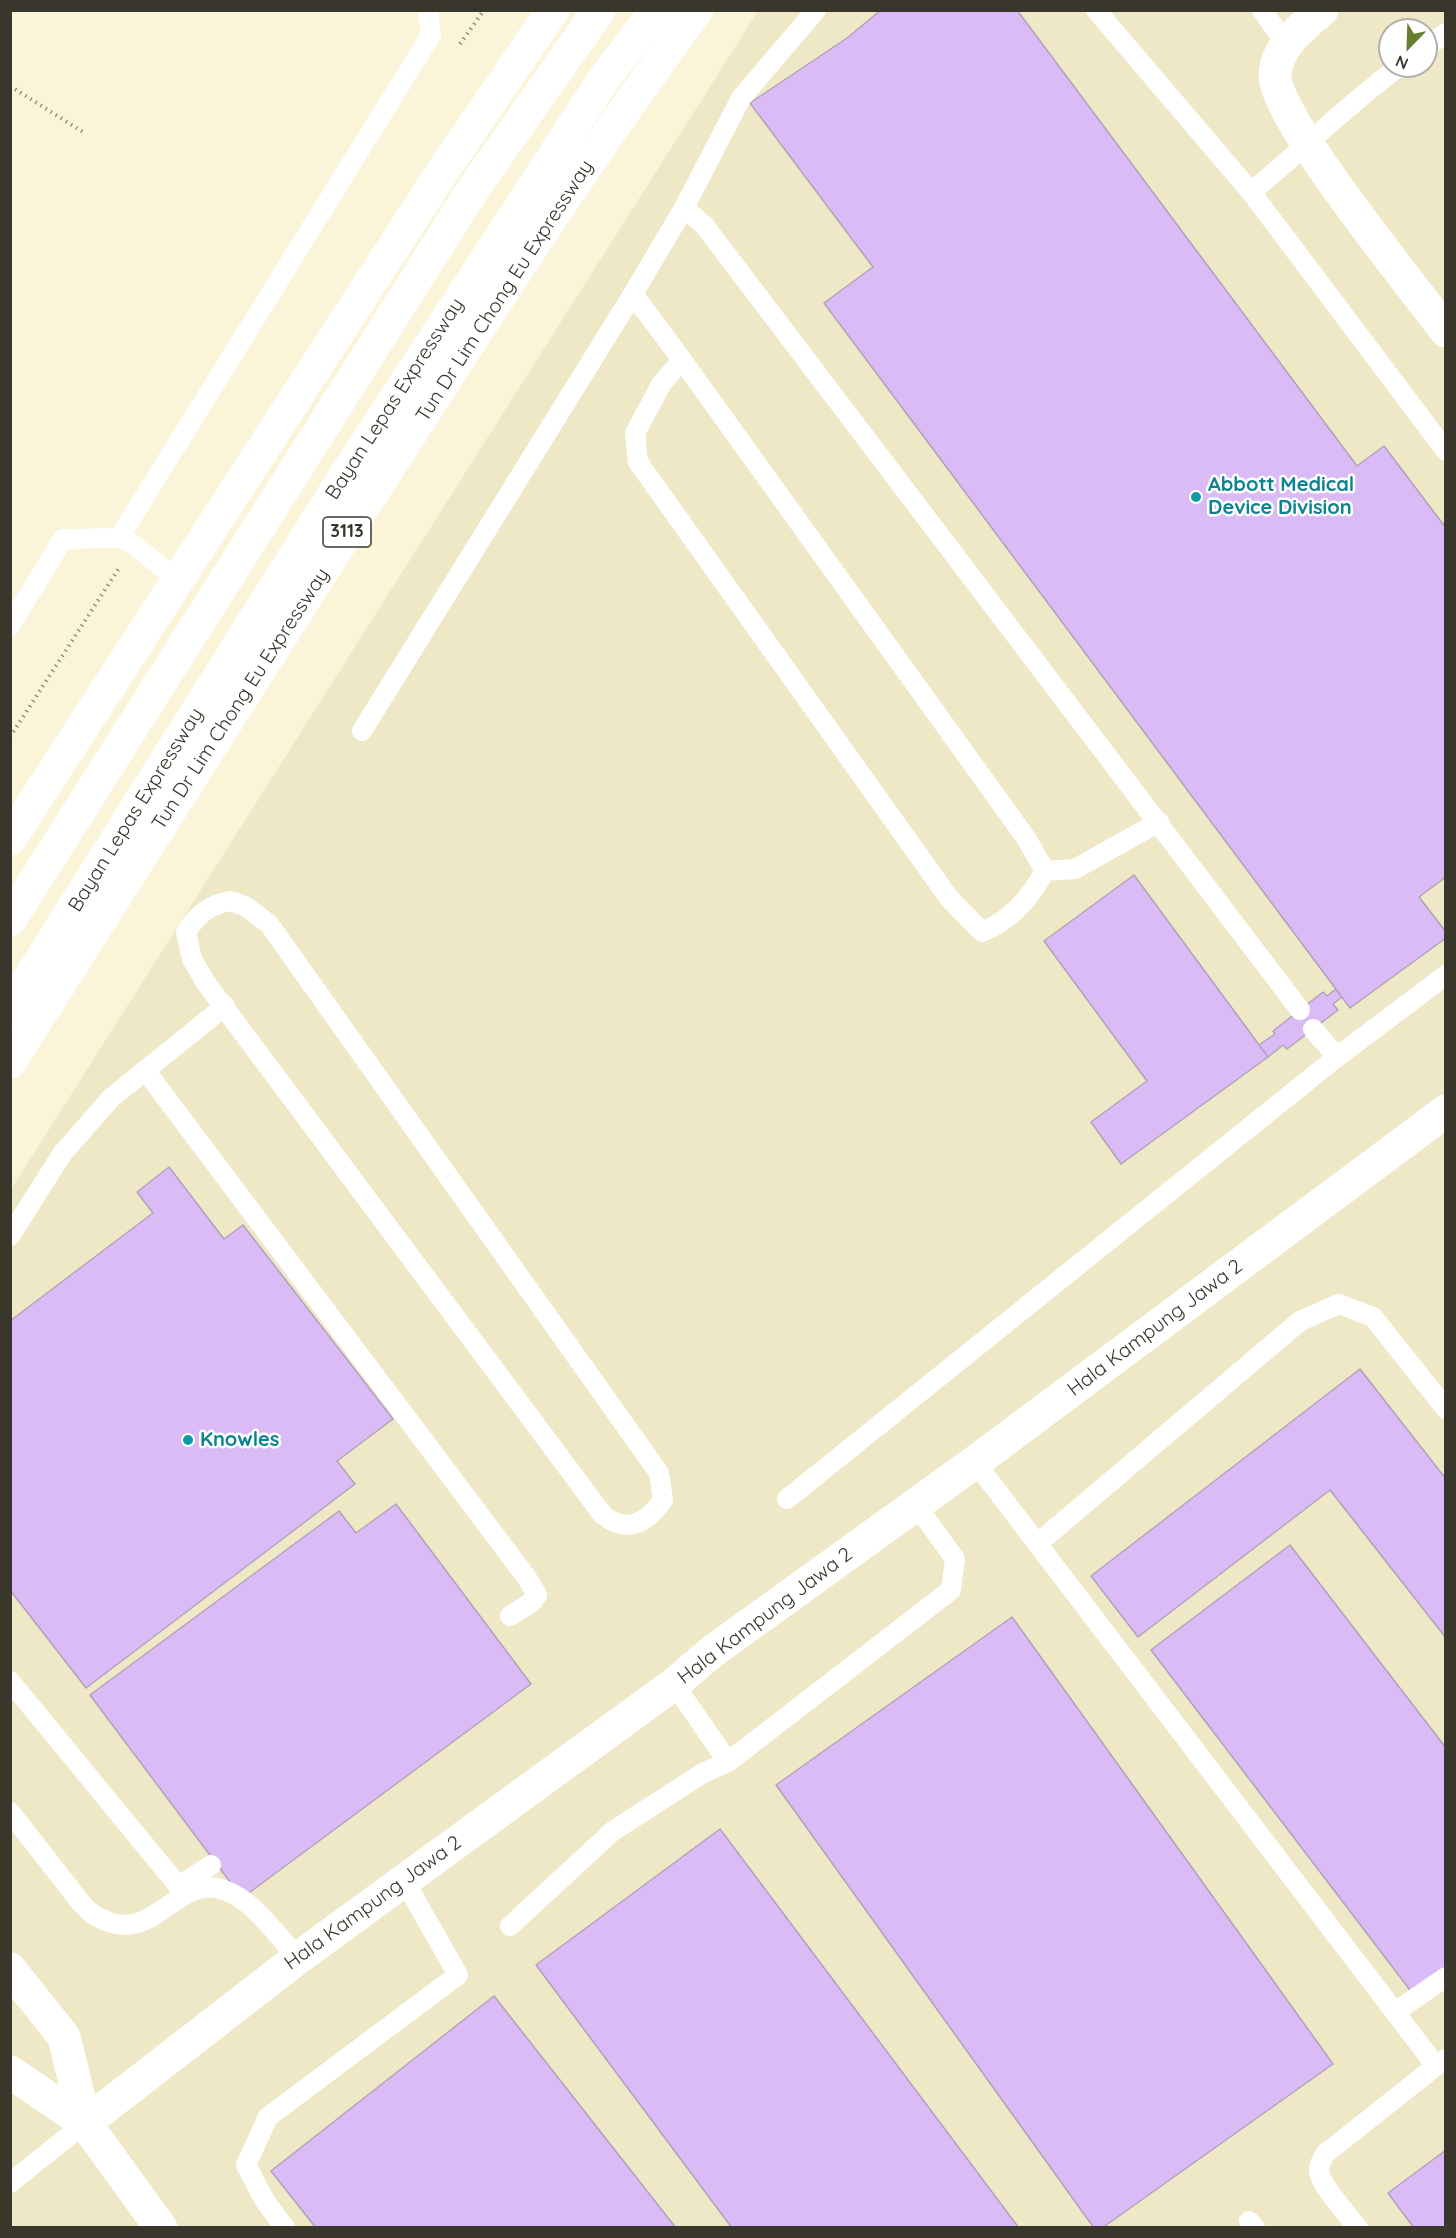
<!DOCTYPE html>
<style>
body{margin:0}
#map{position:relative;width:1456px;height:2238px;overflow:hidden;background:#faf4d9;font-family:Quicksand,sans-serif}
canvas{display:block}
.frame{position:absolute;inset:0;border:12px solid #39372c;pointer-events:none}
.north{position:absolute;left:1378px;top:18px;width:60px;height:60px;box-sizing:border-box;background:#fff;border:2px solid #b0afab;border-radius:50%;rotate:203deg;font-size:16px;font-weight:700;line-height:24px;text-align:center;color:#39372c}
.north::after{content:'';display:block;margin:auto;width:21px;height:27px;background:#687e2f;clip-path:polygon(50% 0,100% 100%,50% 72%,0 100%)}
</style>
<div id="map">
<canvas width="1456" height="2238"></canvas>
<div class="frame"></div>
<div class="north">N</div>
</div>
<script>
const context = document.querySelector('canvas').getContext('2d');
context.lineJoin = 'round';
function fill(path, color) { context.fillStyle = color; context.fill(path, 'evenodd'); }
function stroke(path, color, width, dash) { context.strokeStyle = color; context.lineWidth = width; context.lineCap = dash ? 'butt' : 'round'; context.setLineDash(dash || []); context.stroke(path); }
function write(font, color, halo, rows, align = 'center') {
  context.font = font + ' Quicksand,sans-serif'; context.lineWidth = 5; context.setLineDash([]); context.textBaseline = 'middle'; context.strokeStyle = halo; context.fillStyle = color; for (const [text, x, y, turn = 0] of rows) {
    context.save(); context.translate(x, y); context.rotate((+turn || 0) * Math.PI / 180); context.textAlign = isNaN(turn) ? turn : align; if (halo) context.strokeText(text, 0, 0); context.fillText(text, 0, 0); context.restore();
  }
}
fill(new Path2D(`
 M758 11H1445V2227H11L10 1191ZM1390 30H1426V66H1390Z`), '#efe8c7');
const building = new Path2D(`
 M881 10H1017L1357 466 1384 446 1446 528V877L1419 897 1446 932V938L1350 1008 824 303 873 267 750 103 847 38Z
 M1134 875 1268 1057 1121 1164 1091 1122 1147 1081 1044 941Z
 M1336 989 1342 997 1333 1004 1338 1010 1287 1049 1283 1045 1268 1057 1259 1045 1275 1034 1273 1031 1323 992 1327 996Z
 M169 1167 224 1239 243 1225 393 1419 337 1461 355 1484 86 1688 10 1590V1321L153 1213 137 1192Z
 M1360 1369 1446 1479V1638L1330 1490 1138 1637 1091 1576Z
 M396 1504 531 1684 242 1898 90 1695 339 1511 356 1533Z
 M1290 1545 1446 1748V1970L1413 1994 1151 1650Z
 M1012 1617 1333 2064 1102 2228H1094L776 1785Z
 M720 1829 1019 2228H732L536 1965Z
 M494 1996 676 2228H316L271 2171Z
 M1446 2150V2228H1414L1388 2193Z`);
fill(building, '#dbbbf6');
stroke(building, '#afa3ba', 1.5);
stroke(new Path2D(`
 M460 44 484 10
 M10 86 83 132
 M10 737 119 568`), '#96927f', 4, [1.5, 4.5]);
stroke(new Path2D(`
 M1096 10 1251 192 1446 451
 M1262 10 1286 44
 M1426 47 1446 33
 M1251 192C1301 151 1348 104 1400 66
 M684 208 704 225 1300 1010
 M633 294 682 360
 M682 360 1026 838 1045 871C1029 899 1011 920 982 932L949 898 638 462 635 433 662 383Z
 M119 538 431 35 428 10
 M10 626 63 539 119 538 134 545 179 581
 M362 731 633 294 684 208 741 98 816 10
 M1045 871 1075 869 1159 822
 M230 901 245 906 269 924 659 1473 663 1500C647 1523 627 1534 603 1515L206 983 192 959 186 932C198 914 209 905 230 901Z
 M1313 1029 1337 1057
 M145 1070 527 1578 537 1595 532 1602 510 1616
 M10 1236 62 1154 111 1098 225 1006
 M975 1462 1436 2066 1446 2059
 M787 1499 1337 1057 1446 975
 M1037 1544 1300 1321 1339 1304 1373 1317 1446 1409
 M10 1681 185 1894
 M728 1762 951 1590 955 1559 916 1505
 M10 1812C28 1835 46 1858 64 1881 73 1892 82 1907 94 1915 154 1952 174 1872 224 1890 254 1900 277 1936 298 1958
 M179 1886 211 1865
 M510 1926 613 1831 703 1773 728 1762 674 1684
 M1395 2012 1446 1977
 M10 2183 85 2123
 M1249 2221 1255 2228
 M285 2228 265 2201 246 2165 268 2117 458 1975 404 1880
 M1358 2228C1348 2215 1322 2187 1319 2172 1318 2166 1322 2160 1325 2154L1436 2066`), '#fff', 20);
stroke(new Path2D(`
 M1322 10C1302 27 1276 47 1275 75 1274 117 1414 288 1446 331
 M85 2123 298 1958 674 1684 713 1651 975 1462 1446 1111`), '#fff', 33);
stroke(new Path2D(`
 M10 1969 64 2037 85 2123
 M10 2072 85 2123 161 2228`), '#fff', 33);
stroke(new Path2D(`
 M10 839 444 169 553 10
 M10 920 474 188 599 10
 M10 1009 347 473 606 76 657 10
 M10 1062C140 857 269 653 400 450 496 301 591 153 697 10`), '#fff', 33);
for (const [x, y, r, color] of [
 [1196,497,6,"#0f9aa8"],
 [188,1440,6,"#0f9aa8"]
]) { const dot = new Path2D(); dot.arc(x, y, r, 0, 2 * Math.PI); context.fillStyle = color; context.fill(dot); stroke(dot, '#fff', 2); }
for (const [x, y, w] of [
 [347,532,48]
]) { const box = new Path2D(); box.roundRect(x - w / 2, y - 15, w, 30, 4.5); context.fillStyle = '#fff'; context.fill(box); stroke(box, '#39372c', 1.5); }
write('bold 18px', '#39372c', null, [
 ["3113",347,532]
]);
write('20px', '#39372c', '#fff', [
 ["Tun Dr Lim Chong Eu Expressway",505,291,-57],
 ["Bayan Lepas Expressway",395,399,-57],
 ["Tun Dr Lim Chong Eu Expressway",241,699,-57],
 ["Bayan Lepas Expressway",136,810,-58],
 ["Hala Kampung Jawa 2",1155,1328,-37],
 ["Hala Kampung Jawa 2",765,1616,-37],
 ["Hala Kampung Jawa 2",373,1903,-36]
]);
write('bold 20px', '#0d838f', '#fff', [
 ["Abbott Medical",1208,485],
 ["Device Division",1208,508],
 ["Knowles",200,1440]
], 'left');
</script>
